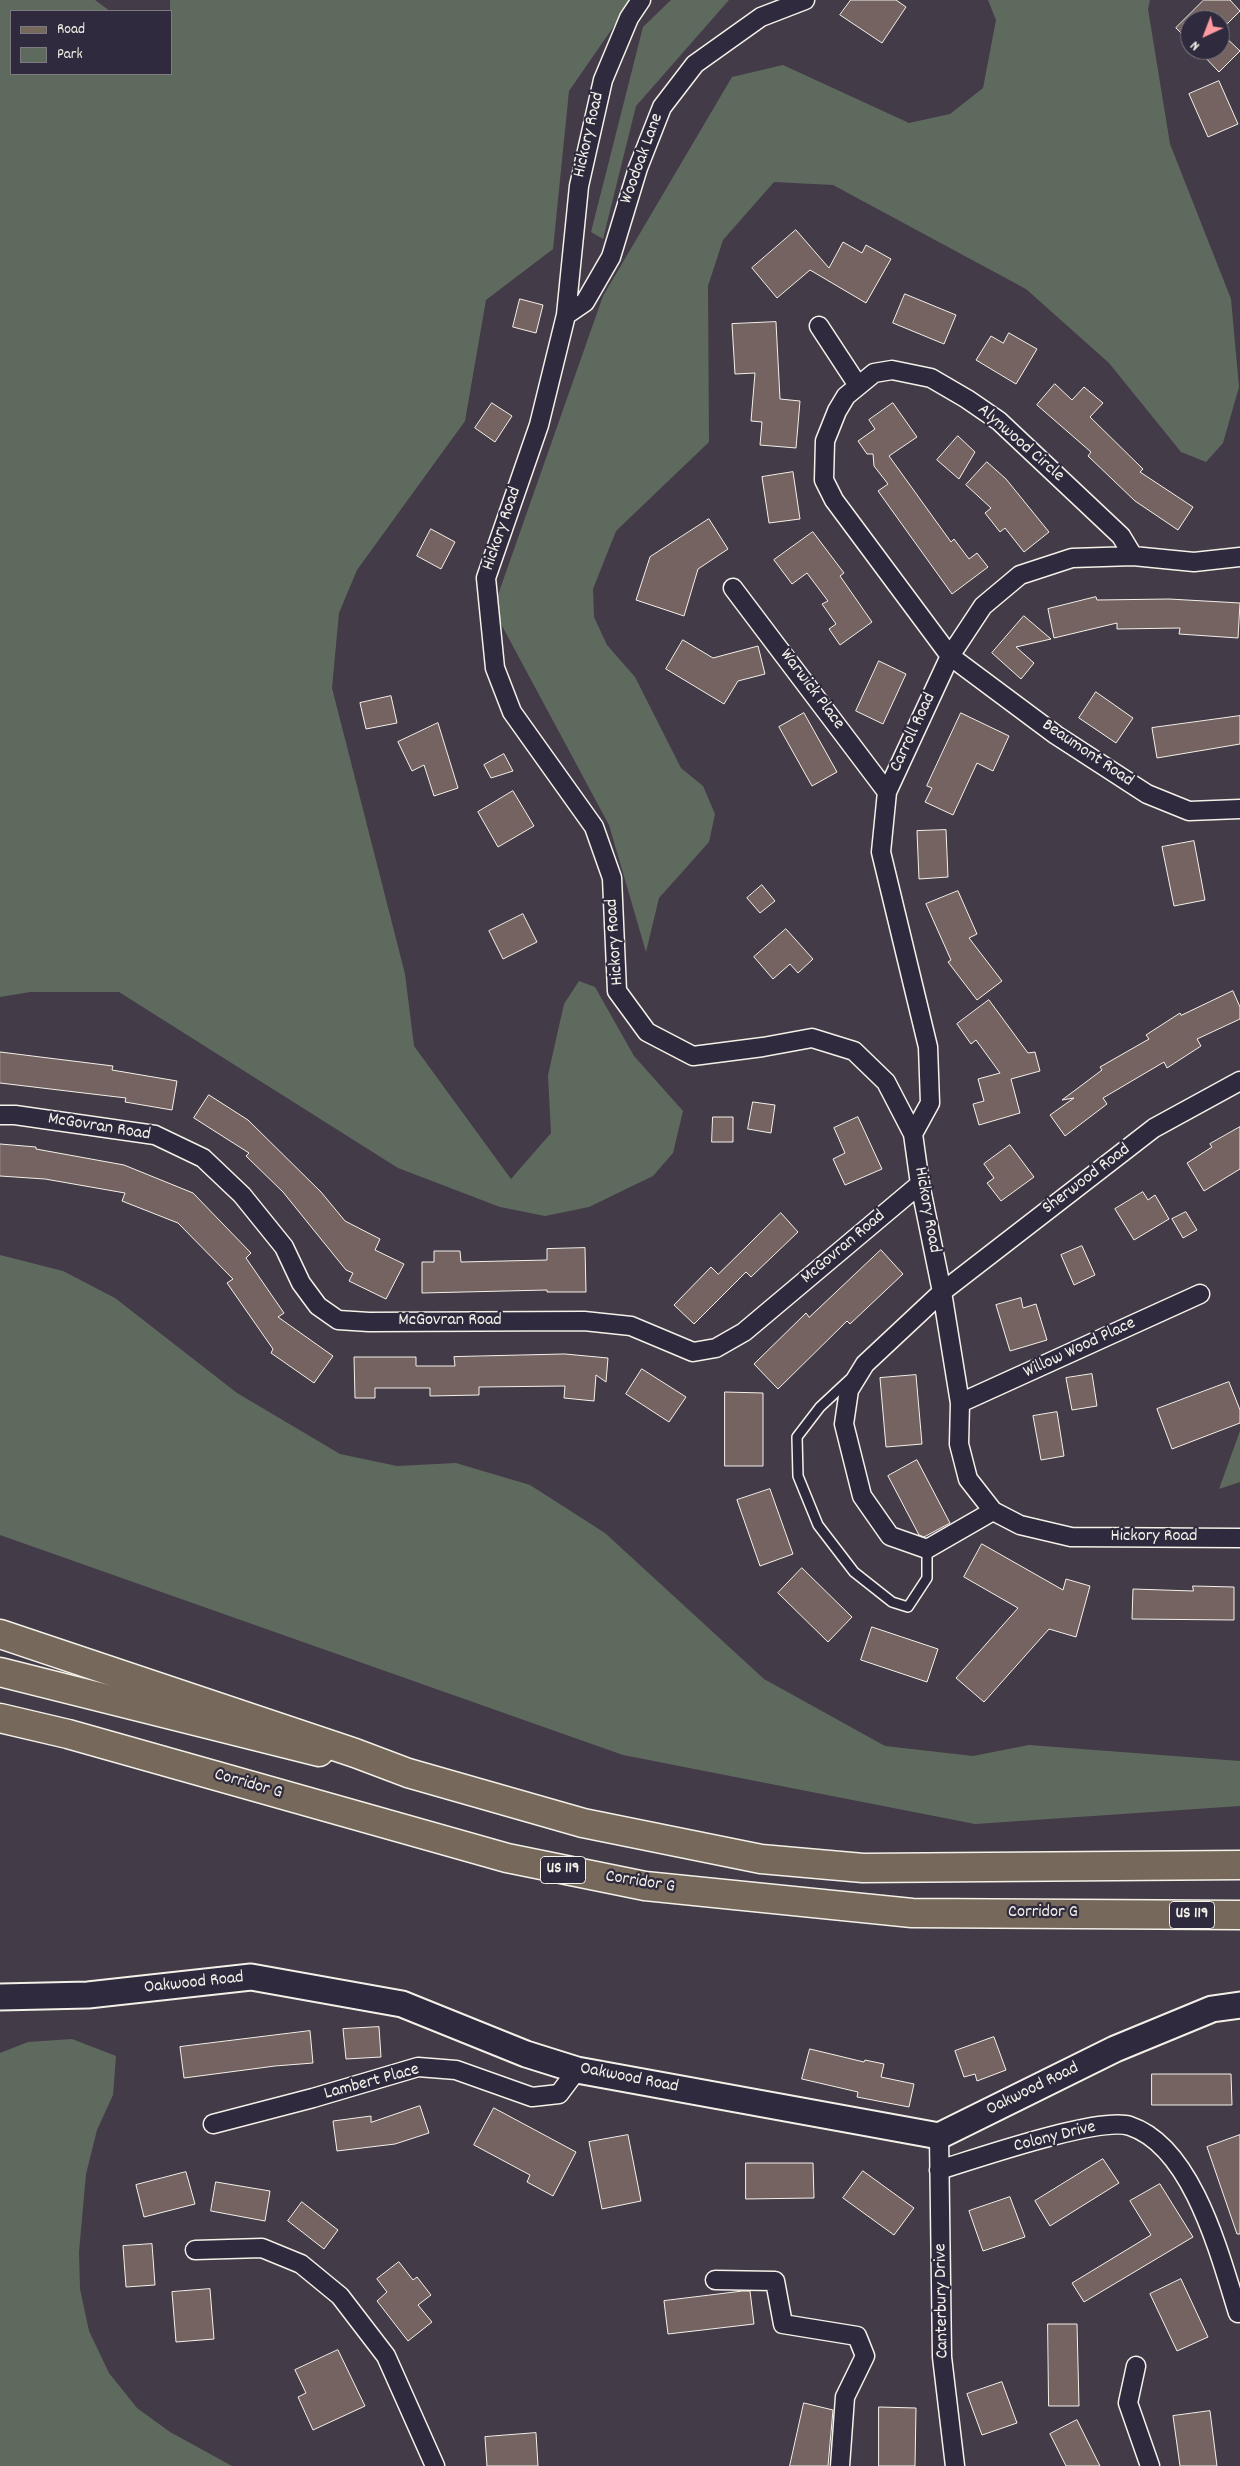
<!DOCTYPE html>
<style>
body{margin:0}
#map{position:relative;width:1240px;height:2466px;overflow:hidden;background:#443b48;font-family:Dekko,sans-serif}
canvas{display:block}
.legend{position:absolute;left:10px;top:10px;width:162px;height:65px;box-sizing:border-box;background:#2f2a3d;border:1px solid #7e7a81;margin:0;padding:6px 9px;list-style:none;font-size:15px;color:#f4f1e8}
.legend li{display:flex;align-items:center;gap:10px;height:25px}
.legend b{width:25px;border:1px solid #7e7a81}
.north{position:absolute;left:1180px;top:10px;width:50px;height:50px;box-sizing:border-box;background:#2f2a3d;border:1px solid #7e7a81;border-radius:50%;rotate:223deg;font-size:14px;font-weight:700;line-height:20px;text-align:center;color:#f4f1e8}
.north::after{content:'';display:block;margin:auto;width:18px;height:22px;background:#ff9aa2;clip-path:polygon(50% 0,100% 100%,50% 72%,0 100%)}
</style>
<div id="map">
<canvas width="1240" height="2466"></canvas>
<ul class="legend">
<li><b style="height:6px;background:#76695c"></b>Road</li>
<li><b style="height:14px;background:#5f6a5f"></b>Park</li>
</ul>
<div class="north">N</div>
</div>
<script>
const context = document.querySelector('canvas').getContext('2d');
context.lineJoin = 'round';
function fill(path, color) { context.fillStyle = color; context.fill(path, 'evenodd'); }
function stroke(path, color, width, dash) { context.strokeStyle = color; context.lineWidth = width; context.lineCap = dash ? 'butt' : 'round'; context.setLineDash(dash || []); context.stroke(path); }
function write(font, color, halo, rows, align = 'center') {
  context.font = font + ' Dekko,sans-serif'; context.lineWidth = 4.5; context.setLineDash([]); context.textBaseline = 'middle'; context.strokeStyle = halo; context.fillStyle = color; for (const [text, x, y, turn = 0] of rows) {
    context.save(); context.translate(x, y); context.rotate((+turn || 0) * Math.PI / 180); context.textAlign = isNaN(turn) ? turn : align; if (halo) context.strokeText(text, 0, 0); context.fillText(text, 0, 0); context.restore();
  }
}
fill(new Path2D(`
 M0 0H95L110 11H11V74H171L170 0H632L569 91 553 249 486 300 465 421 357 570 339 613 332 688 405 974 414 1046 511 1179 551 1133 548 1075 564 1004 579 981 595 987 634 1056 683 1111 673 1153 653 1176 589 1207 545 1216 500 1207 398 1168 119 992H30L0 997Z
 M671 0H729L636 106 603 239 591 232 643 27Z
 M988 0H1150L1148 9 1170 144 1231 299 1239 387 1223 443 1206 462 1181 452 1109 363 1026 289 833 185 774 182 723 240 708 286 709 442 616 531 593 589 594 617 607 645 635 677 681 768 703 786 715 814 709 842 659 898 646 952 609 825 493 609 603 296 732 77 783 65 909 123 950 114 983 88 996 20Z
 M0 1255 63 1271 115 1298 237 1393 340 1454 397 1466 456 1463 530 1485 605 1533 764 1679 885 1746 973 1756 1029 1745 1240 1761V1806L975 1824 623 1755 0 1535Z
 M1240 1431V1482L1219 1489Z
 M72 2039 116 2056 113 2095 97 2130 86 2174 79 2252 80 2289 89 2331 109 2373 137 2408 170 2432 232 2466H0V2053L28 2042Z`), '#5f6a5f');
const building = new Path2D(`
 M851 0H896L906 7 882 43 840 15Z
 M1204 0H1230L1240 11 1220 31V20H1190V42L1176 28Z
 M1220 32 1240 51 1219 72 1198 50H1220Z
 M1219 81 1238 124 1208 137 1189 94Z
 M796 230 829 268 843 242 862 253 866 245 891 259 866 303 810 270 777 298 752 268Z
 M905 294 956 315 944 344 893 323Z
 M520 299 543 305 536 333 513 327Z
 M776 322 780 399 800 401 796 448 760 445 762 422 751 421 755 373 735 374 732 324Z
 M1009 333 1037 349 1016 384 976 360 991 336 1003 343Z
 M1055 384 1072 400 1084 387 1103 403 1090 417 1143 469 1140 472 1193 507 1178 530 1135 501 1088 456 1091 452 1037 405Z
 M492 403 512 416 495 442 475 428Z
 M893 403 917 437 889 456 951 542 954 539 969 559 977 553 988 567 952 594 878 491 888 484 874 466 873 454H867L858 441 875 429 869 420Z
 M958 436 975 452 959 479 937 460Z
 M987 462 1006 479 1049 532 1024 552 1005 528 1000 532 985 513 991 508 966 485Z
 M793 472 800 519 769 523 762 477Z
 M709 519 728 549 698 569 684 616 636 600 650 557Z
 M431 529 455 542 441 569 417 556Z
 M813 532 844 573 840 576 872 622 840 645 829 629 836 624 822 604 828 601 807 573 792 584 774 560Z
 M1096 597 1097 600 1169 599 1240 603 1238 638 1179 634 1180 628 1117 629V623L1054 638 1048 609Z
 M1024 616 1051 639 1016 647 1034 663 1021 679 992 653Z
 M683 640 713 658 758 646 765 674 738 681 724 704 666 669Z
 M879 661 906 674 883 724 856 711Z
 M1096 692 1133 718 1116 743 1079 718Z
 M391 696 397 723 366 729 360 703Z
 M804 713 837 772 812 786 779 727Z
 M961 713 1009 736 993 771 977 763 953 815 925 802 932 788 927 786Z
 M1240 716V744L1157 758 1152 728Z
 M438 723 458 788 434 796 424 765 412 771 398 742Z
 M504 754 513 771 491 778 484 765Z
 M513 791 534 826 498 847 478 812Z
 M946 830 948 877 919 879 917 831Z
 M1194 841 1205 900 1174 906 1162 847Z
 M762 885 775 901 760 913 747 898Z
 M958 891 977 934 969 938 1002 981 977 1000 948 962 951 960 926 904Z
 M523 914 537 942 503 959 489 931Z
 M786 929 813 959 798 973 790 964 773 979 754 957Z
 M1233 991 1240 1007V1019L1197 1039 1201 1046 1167 1068 1164 1062 1103 1098 1107 1104 1065 1136 1050 1115 1074 1098 1062 1100 1102 1070 1100 1067 1149 1039 1146 1035 1180 1013 1181 1015Z
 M989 1000 1028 1053 1035 1052 1040 1071 1011 1079 1020 1113 979 1125 973 1104 984 1101 978 1079 1000 1073 976 1040 971 1044 957 1024Z
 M0 1052 113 1066 112 1070 177 1081 172 1110 125 1102 126 1098 0 1083Z
 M209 1095 248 1120 321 1192 345 1221 380 1239 375 1250 404 1264 386 1299 349 1281 353 1273 346 1270 283 1192 246 1156 249 1153 194 1118Z
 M753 1102 775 1105 771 1133 748 1129Z
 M713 1117H733V1142H712Z
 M858 1117 882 1169 845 1185 833 1159 845 1153 834 1128Z
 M1240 1127V1169L1204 1191 1187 1163 1212 1147 1210 1144Z
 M0 1144 36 1147V1149L124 1165 193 1193 251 1253 246 1258 284 1313 278 1317 333 1356 314 1383 271 1353 273 1349 227 1283 233 1279 178 1223 122 1201 125 1193 45 1179 0 1176Z
 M1010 1145 1034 1177 1001 1201 987 1183 994 1178 984 1164Z
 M1143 1192 1148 1200 1155 1195 1169 1219 1134 1240 1115 1209Z
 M1186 1212 1197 1230 1183 1238 1172 1219Z
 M781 1213 798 1232 751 1277 746 1272 694 1324 674 1305 711 1267 718 1274Z
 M1082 1246 1095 1275 1074 1285 1061 1255Z
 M585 1248 586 1292H547V1290L422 1293V1262H434V1251H460L461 1262 547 1260V1249Z
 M881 1250 903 1274 850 1324 847 1321 778 1389 754 1364 806 1313 809 1317Z
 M1021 1298 1023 1308 1036 1304 1047 1340 1010 1351 996 1305Z
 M565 1354 608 1358 606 1382 596 1375 594 1401 564 1398 565 1386 479 1387V1395L430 1396V1388H375V1398H355L354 1357H416V1366H455L454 1357Z
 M642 1369 686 1397 669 1422 626 1394Z
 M1092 1374 1097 1406 1072 1410 1066 1378Z
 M916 1375 922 1444 886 1447 880 1378Z
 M1229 1382 1240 1410V1423L1172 1449 1157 1409Z
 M725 1392 763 1393V1466H725Z
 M1057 1412 1064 1456 1041 1460 1033 1416Z
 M917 1460 950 1523 924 1537 919 1535 888 1476Z
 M770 1489 793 1554 760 1566 737 1500Z
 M982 1544 1063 1590 1066 1579 1090 1586 1076 1637 1049 1629 984 1702 956 1678 1018 1608 964 1577Z
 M802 1568 852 1617 828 1642 778 1593Z
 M1193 1586 1234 1587V1620L1132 1619 1133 1589 1193 1591Z
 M872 1627 938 1649 927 1682 861 1660Z
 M379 2027 381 2057 346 2059 343 2029Z
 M310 2031 313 2063 275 2066 184 2078 180 2047Z
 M994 2037 1006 2070 977 2081 975 2074 964 2077 955 2051Z
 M810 2049 864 2062 865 2060 884 2064 881 2077 914 2084 909 2107 857 2097 858 2092 802 2079Z
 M1152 2074H1231L1232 2105H1152Z
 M420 2106 429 2133 395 2144 337 2151 333 2121 371 2116V2122Z
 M494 2108 576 2152 553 2196 527 2182 530 2175 474 2145Z
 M628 2135 641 2201 602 2209 589 2142Z
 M1240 2135V2234H1237L1207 2147Z
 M1103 2159 1119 2183 1050 2226 1035 2201Z
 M746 2163H813L814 2198 746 2199Z
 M863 2171 914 2208 894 2235 843 2198Z
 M186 2172 195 2204 144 2217 136 2185Z
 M216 2182 270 2191 265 2221 211 2211Z
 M1160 2184 1193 2237 1084 2302 1072 2283 1151 2235 1130 2201Z
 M1010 2197 1025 2237 983 2251 969 2211Z
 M302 2202 338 2230 324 2249 288 2221Z
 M152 2244 155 2285 126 2287 123 2246Z
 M399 2262 413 2280 417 2277 431 2295 418 2305 432 2322 408 2341 377 2301 387 2292 377 2279Z
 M1181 2279 1208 2337 1177 2351 1150 2294Z
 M210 2289 214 2339 176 2342 172 2292Z
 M743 2291H750L754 2324 668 2334 664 2301Z
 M1048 2324H1077L1079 2406H1049Z
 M338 2350 365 2406 313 2430 298 2397 306 2393 295 2370Z
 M1002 2382 1017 2423 982 2435 967 2394Z
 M804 2403 833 2410 828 2466H790Z
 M879 2407 916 2408 915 2466H879Z
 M1210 2411 1217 2466H1180L1173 2416Z
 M1077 2420 1100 2466H1066L1050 2434Z
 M536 2433 538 2466H487L485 2437Z`);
fill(building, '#756362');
stroke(building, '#f4f1e8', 1);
const lane = new Path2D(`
 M849 1380 820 1407 797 1437 798 1476 818 1525 854 1572 892 1602 908 1607 927 1578V1549`);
const street = new Path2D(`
 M641 0 629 18 603 80 579 186 566 315 539 425 486 578 495 668 512 712 594 827 612 878 617 991 647 1032 693 1056 763 1047 812 1038 854 1051 886 1082 913 1134 920 1184 942 1292 960 1403 959 1444 968 1479 993 1511 1020 1525 1071 1537 1240 1538
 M566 315 585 302 611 257 638 168 662 107 695 64 761 17 805 0
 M819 326 857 384
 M1133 556 1121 536 999 421 967 399 931 378 892 370 874 373 846 396 837 411 825 441 824 480 834 500 950 656 1056 735 1147 794 1189 811 1240 809
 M733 588 887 792
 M0 1115H15L155 1135 203 1158 242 1195 284 1247 301 1283 318 1306 338 1320 369 1322 584 1321 631 1326 693 1352 716 1348 744 1332 920 1184
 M913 1134 930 1103 928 1047 881 852 887 792 950 656 983 606 1020 575 1072 558 1133 556 1194 562 1240 557
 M960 1403 1200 1294
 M993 1511 927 1549 890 1536 862 1496 844 1424 849 1390 865 1364 942 1292 1154 1128 1240 1081
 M213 2124 313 2098 418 2067 456 2070 532 2097 559 2094 577 2070
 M939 2136 942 2357 955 2466
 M939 2170C975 2159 1099 2116 1130 2126 1193 2147 1220 2256 1238 2313
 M195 2250 262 2248 301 2264 340 2296 386 2356 435 2466
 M715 2280 775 2281 783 2324 857 2336 865 2356 845 2397 840 2466
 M1136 2366 1128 2403 1150 2466`);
const secondary = new Path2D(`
 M0 1997 88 1995 251 1977 402 2004 526 2054 577 2070 939 2136 1115 2049 1212 2009 1240 2005`);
const primary = new Path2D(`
 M0 1672 319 1752`);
const highway = new Path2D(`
 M0 1634 355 1753 408 1773 583 1823 761 1859 863 1868 1240 1865
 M0 1718 68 1734 507 1858 645 1886 912 1913 1240 1915`);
stroke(lane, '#f4f1e8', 12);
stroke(street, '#f4f1e8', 21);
stroke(secondary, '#f4f1e8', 29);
stroke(primary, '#f4f1e8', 31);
stroke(highway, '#f4f1e8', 31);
stroke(lane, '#2f2a3d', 9);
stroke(street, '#2f2a3d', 18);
stroke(secondary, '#2f2a3d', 25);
stroke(primary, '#76695c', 28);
stroke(highway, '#76695c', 28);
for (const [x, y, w] of [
 [563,1870,45],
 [1192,1915,45]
]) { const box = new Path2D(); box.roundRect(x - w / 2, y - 13.5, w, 27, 4); context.fillStyle = '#2f2a3d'; context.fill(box); stroke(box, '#f4f1e8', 1); }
write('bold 16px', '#f4f1e8', null, [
 ["US 119",563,1870],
 ["US 119",1192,1915]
]);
write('18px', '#f4f1e8', '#2f2a3d', [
 ["Hickory Road",590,135,-77],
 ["Woodoak Lane",643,159,-70],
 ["Alynwood Circle",1020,444,41],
 ["Hickory Road",503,529,-71],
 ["Warwick Place",811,690,53],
 ["Carroll Road",914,733,-65],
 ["Beaumont Road",1087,754,34],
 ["Hickory Road",616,942,-94],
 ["McGovran Road",99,1128,9],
 ["Sherwood Road",1087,1180,-37],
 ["Hickory Road",926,1210,80],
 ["McGovran Road",844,1248,-40],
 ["McGovran Road",450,1322],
 ["Willow Wood Place",1080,1349,-25],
 ["Hickory Road",1154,1538],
 ["Corridor G",248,1785,16],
 ["Corridor G",640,1883,9],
 ["Corridor G",1043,1914],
 ["Oakwood Road",194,1984,-6],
 ["Oakwood Road",629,2079,11],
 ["Lambert Place",372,2083,-15],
 ["Oakwood Road",1033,2090,-26],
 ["Colony Drive",1055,2138,-14],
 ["Canterbury Drive",943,2301,-91]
]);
</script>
